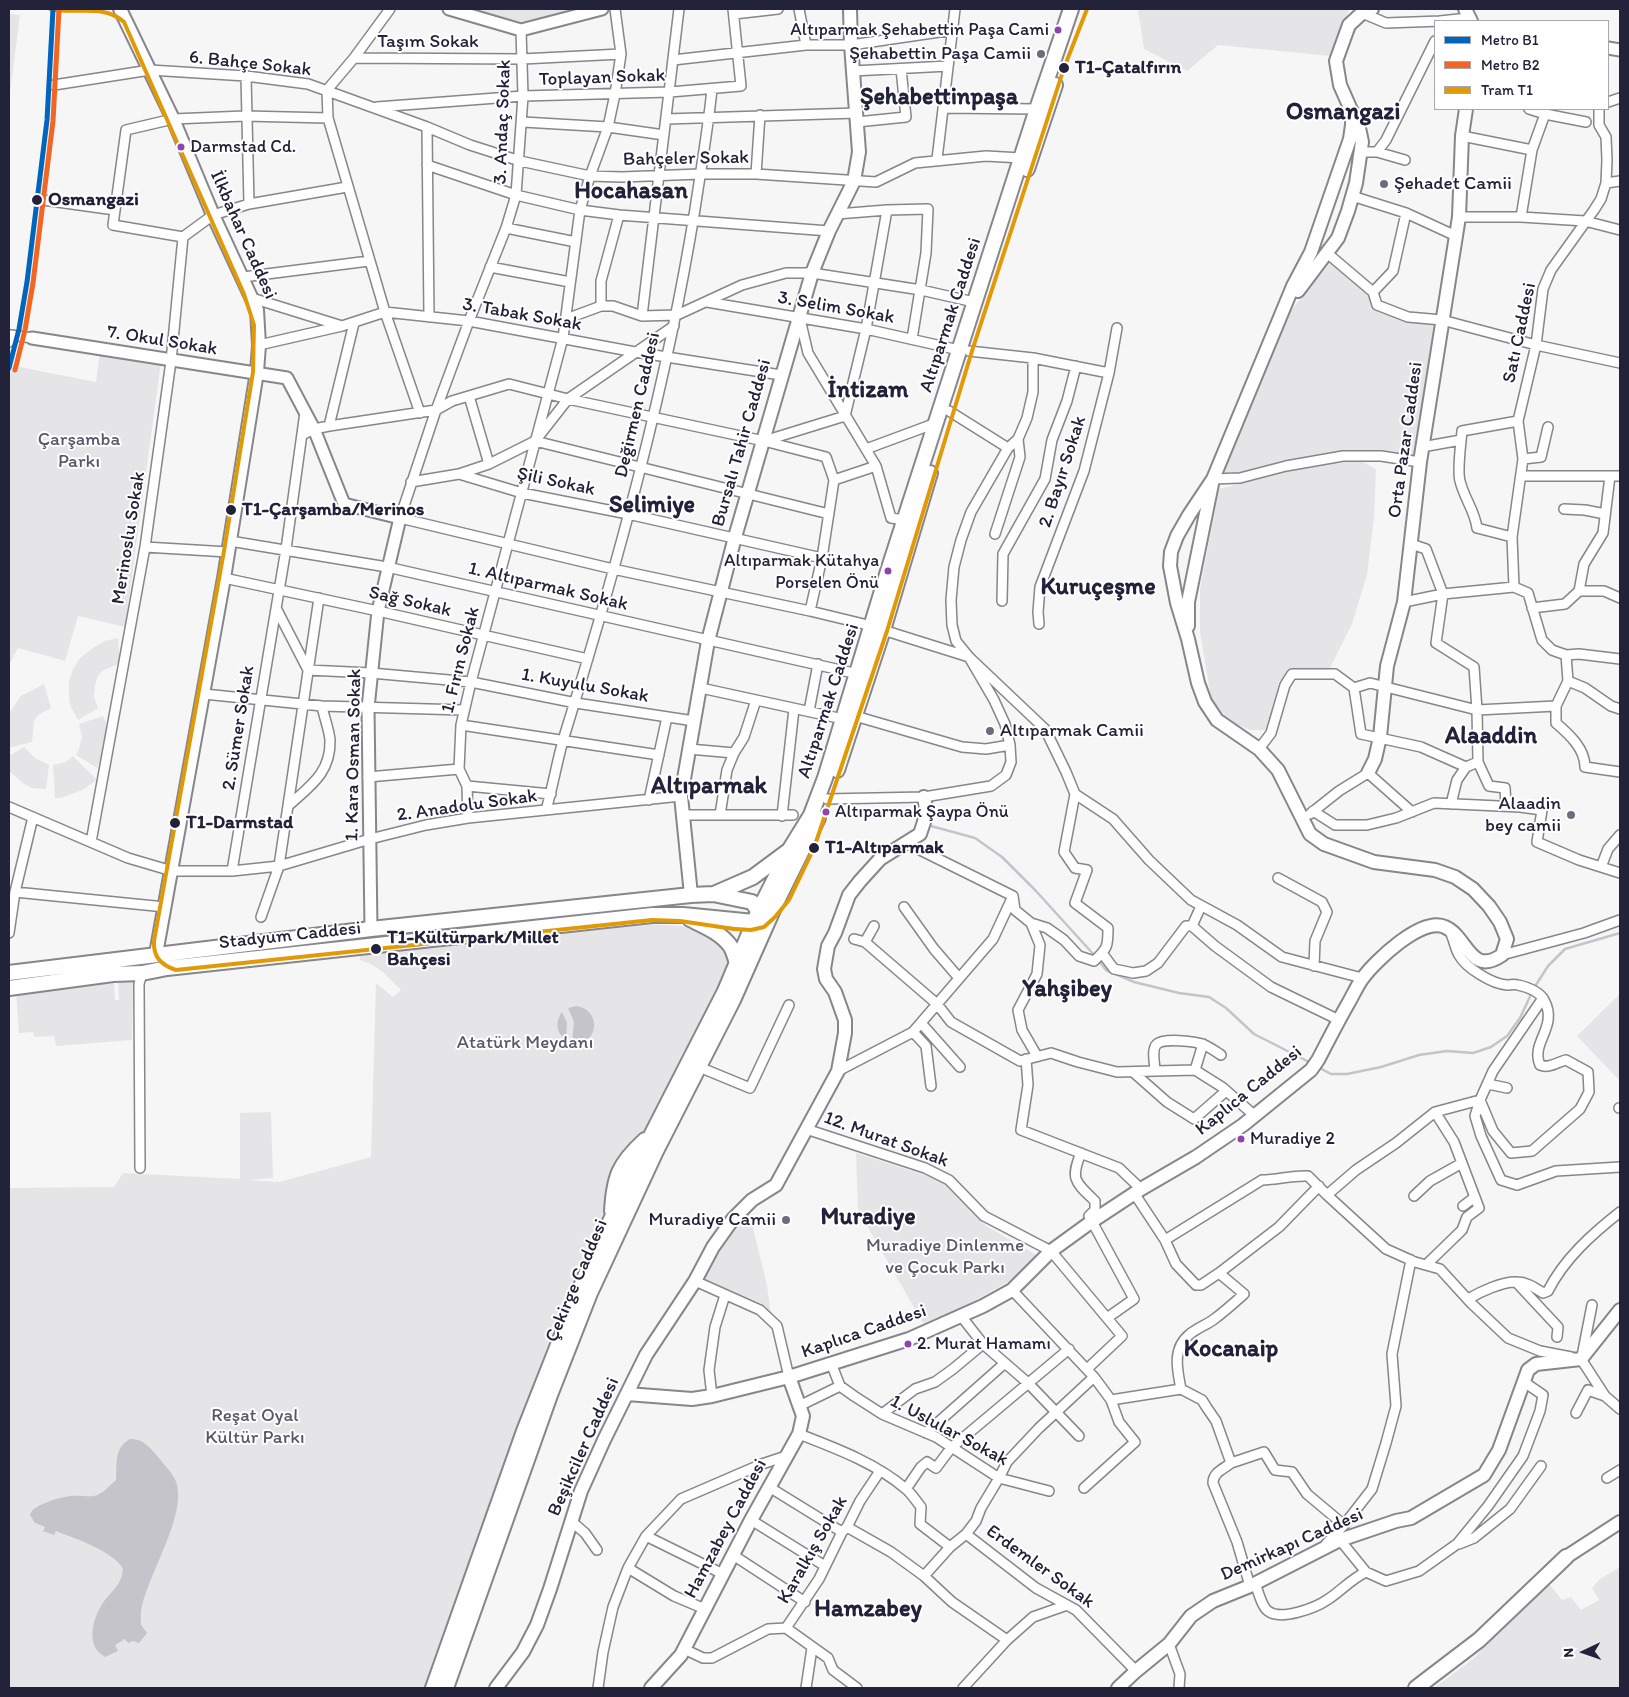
<!DOCTYPE html>
<meta charset="utf-8">
<style>
body{margin:0}
#map{position:relative;width:1629px;height:1697px;overflow:hidden;background:#f6f6f7;font-family:Itim,sans-serif}
canvas{display:block}
.frame{position:absolute;inset:0;border:10px solid #22223b;pointer-events:none}
.legend{position:absolute;left:1434px;top:20px;width:175px;height:90px;box-sizing:border-box;background:#fff;border:1px solid #a7a7b1;margin:0;padding:6px 9px;list-style:none;font-size:15px;color:#22223b}
.legend li{display:flex;align-items:center;gap:10px;height:25px}
.legend b{width:25px;border:1px solid #a7a7b1}
.north{position:absolute;left:1559px;top:1627px;width:50px;height:50px;-webkit-text-stroke:4px #fff;paint-order:stroke;rotate:267deg;font-size:14px;font-weight:700;line-height:20px;text-align:center;color:#22223b}
.north::after{content:'';display:block;margin:auto;width:18px;height:22px;background:#22223b;clip-path:polygon(50% 0,100% 100%,50% 72%,0 100%)}
</style>
<div id="map">
<canvas width="1629" height="1697"></canvas>
<div class="frame"></div>
<ul class="legend">
<li><b style="height:6px;background:#0065bd"></b>Metro B1</li>
<li><b style="height:6px;background:#f26522"></b>Metro B2</li>
<li><b style="height:6px;background:#e29906"></b>Tram T1</li>
</ul>
<div class="north">N</div>
</div>
<script>
const context = document.querySelector('canvas').getContext('2d');
context.lineJoin = 'round';
function fill(path, color) { context.fillStyle = color; context.fill(path, 'evenodd'); }
function stroke(path, color, width, dash) { context.strokeStyle = color; context.lineWidth = width; context.lineCap = dash ? 'butt' : 'round'; context.setLineDash(dash || []); context.stroke(path); }
function write(font, color, halo, rows, align = 'center') {
  context.font = font + ' Itim,sans-serif'; context.lineWidth = 4; context.setLineDash([]); context.textBaseline = 'middle'; context.strokeStyle = halo; context.fillStyle = color; for (const [text, x, y, turn = 0] of rows) {
    context.save(); context.translate(x, y); context.rotate((+turn || 0) * Math.PI / 180); context.textAlign = isNaN(turn) ? turn : align; if (halo) context.strokeText(text, 0, 0); context.fillText(text, 0, 0); context.restore();
  }
}
fill(new Path2D(`
 M470 9H576L523 22Z
 M1138 9H1349L1334 54 1331 56 1218 45 1187 71 1144 49Z
 M9 14 20 15 9 101Z
 M1332 261 1371 293 1375 306 1440 322 1418 458 1380 452 1240 475H1220L1287 315Z
 M100 352 161 362 125 627 78 616 65 661 18 648 9 665V365L96 382Z
 M1361 461 1376 469 1374 518 1367 575 1352 624 1330 668 1279 681 1267 730H1250L1229 721 1211 698 1200 632V589L1219 489 1316 464Z
 M118 638 120 663 102 671 98 676 95 685 94 696 98 708 78 720 70 705 69 696V682L73 669 81 657 93 648 105 641Z
 M44 684 51 708 38 715 34 721 32 742 9 748V713L21 696Z
 M103 716 106 723V735L103 755 97 768 76 755 79 749 82 737 79 724Z
 M24 747 35 758 49 765 46 789 32 788 24 784 9 771V756Z
 M73 756 97 780 82 790 61 798H55L53 765 66 762Z
 M649 924 683 926 714 940 725 951 731 963 569 1288 501 1471 425 1688H9V1188L114 1187 123 1173 240 1179V1113L271 1112 273 1178 248 1180 279 1182 371 1157 376 983 393 997 401 990 383 972 371 964 360 960V954Z
 M133 979 132 1040 56 1046 54 1036 34 1037 33 1032 19 1033 16 992 114 983 115 1000H119L118 981Z
 M1620 994V1079L1619 1080 1577 1036Z
 M856 1153 947 1182 986 1226 1040 1257 1006 1283 956 1311 923 1323 858 1210Z
 M749 1212 767 1285 771 1315 761 1303 703 1279 722 1248Z
 M1620 1567V1688H1434L1473 1659 1545 1588 1550 1585 1562 1600 1571 1597 1581 1610 1599 1600 1592 1588 1600 1579Z`), '#e5e5e8');
fill(new Path2D(`
 M576 1006C591 1008 599 1022 591 1036L582 1043H572L574 1022 568 1008Z
 M562 1012 567 1023 566 1040C556 1033 555 1022 562 1012Z
 M130 1439C142 1438 151 1448 158 1457 164 1465 175 1475 177 1485 185 1517 149 1574 142 1606 140 1612 141 1619 141 1625L147 1633 139 1643 133 1641 128 1643 125 1639 115 1645 118 1651 105 1657C102 1655 98 1652 96 1649 88 1634 95 1615 103 1603 111 1591 122 1585 123 1569 115 1552 74 1538 56 1531L54 1535 43 1531 45 1527 35 1523 30 1515C32 1505 60 1497 71 1496 78 1495 87 1497 94 1496 103 1494 110 1485 116 1480 117 1463 114 1448 130 1439Z`), '#c4c4ca');
stroke(new Path2D(`
 M931 826 975 838 1002 857 1036 891 1095 956
 M1098 960 1106 970 1134 982 1179 993 1209 997 1226 1008 1254 1034 1311 1063
 M1318 1067 1331 1074H1347L1381 1067 1419 1055 1447 1051 1473 1053 1491 1047 1507 1036 1520 1018 1534 988 1548 966 1565 949 1620 933`), '#c4c4ca', 2.5);
const minor = new Path2D(`
 M390 9 354 58 327 90 328 118 385 312 420 413
 M799 9 806 45
 M1362 13 1386 23 1441 21
 M734 14 778 9
 M1440 21 1468 18
 M521 30 523 96 516 195 506 228 469 321 436 410 400 518 613 569 810 611 872 626
 M354 58 522 59 621 54
 M673 60 806 45H851L953 30
 M853 71 948 66
 M246 76 249 204
 M54 85 150 70 246 76 308 84 427 127 470 145 520 161 590 176 622 177 700 174H756L876 182 915 163 986 156 1021 158
 M1608 102 1620 98
 M377 107 523 96 670 92 741 86 733 9
 M943 108 1037 109
 M1529 109 1545 114 1586 122
 M666 119 857 113
 M523 122 608 127 664 135
 M857 122 906 117 901 69
 M427 127 429 317
 M1462 136 1532 150
 M1361 152H1377L1386 140 1435 41
 M1377 152 1405 160
 M937 159 955 9
 M427 165 516 195 580 210 619 215 829 231
 M756 174 760 115
 M1606 183 1620 181
 M1352 196 1406 213 1456 236
 M43 200 115 210
 M837 214 887 210 928 209 926 253 912 339
 M1459 217H1521L1585 221 1620 230
 M1521 217 1532 150 1545 114
 M506 228 576 242
 M183 237 113 225 126 130 173 119 245 116 328 118
 M183 237 213 215 249 204 347 187
 M1327 253 1373 292
 M490 267 570 282
 M243 277 369 261
 M1373 292 1377 305 1408 317 1442 320 1536 345 1620 363
 M1373 292 1393 271 1406 213
 M252 298 342 326
 M707 302 866 329 959 350
 M601 306V281L619 215
 M642 316 679 9
 M566 319 601 306H613L642 316 677 315 742 285 786 273H812L921 290 974 302
 M800 319 808 353 876 466 891 518 905 520
 M9 342 11 335 32 338
 M259 345 342 326 385 312 469 321 635 352 781 375
 M969 351 1033 358 1109 373
 M469 396 489 464
 M949 411 1008 448
 M329 426 354 323
 M302 435 314 429 329 426 436 410 452 401 509 384 568 399 764 441 826 457 834 480 822 558 810 611
 M535 441 829 514
 M764 441 845 416 866 329 887 210
 M1422 447 1461 440
 M866 449 936 423
 M1523 459 1541 457 1548 427
 M459 474 522 493 628 514 822 558
 M1521 476H1620
 M1213 479 1240 478 1286 466 1343 456H1381L1420 462
 M834 480 876 466
 M411 482 459 474 489 464 535 441 568 399 674 326
 M1564 509 1585 510 1605 514
 M995 534 1020 457 1018 439
 M1512 537 1477 528C1475 511 1464 498 1460 481 1457 470 1461 443 1462 431L1518 421
 M230 541 387 567 858 674
 M1411 544 1426 549 1443 594 1436 643 1474 667 1477 710 1478 762 1489 786 1505 788 1506 806
 M145 547 228 552
 M224 578 378 611 588 659
 M1514 587 1512 537 1523 459 1518 421 1536 345 1543 289 1551 270 1594 210 1601 199 1606 183 1607 160 1606 137 1599 125V109
 M1579 591 1584 564 1603 533 1610 476
 M1002 601 1003 554 1045 479 1052 440 1067 401 1076 366
 M1404 602 1443 594 1514 587 1528 593 1542 640 1552 650 1566 655 1568 681 1556 706V723C1570 735 1585 749 1585 767L1620 772
 M276 608 308 670 371 673 471 682 576 703 694 721
 M1532 608 1565 604 1579 591H1604L1620 598
 M1039 624 1038 612 1040 587 1084 471 1109 373 1117 328
 M883 630 969 657 1045 729 1066 772 1075 794 1113 819 1149 860 1191 900 1237 925 1282 957 1362 978
 M1566 655 1579 654 1620 659
 M1568 681 1585 688 1611 706 1620 709
 M701 688 843 719
 M1354 688 1361 734 1421 747 1466 767
 M204 694 322 706 464 710
 M809 711 818 664
 M855 716 962 747 986 749 1010 745
 M461 725 659 755
 M689 749 734 753
 M1259 749 1271 733 1285 685 1292 674H1335L1354 688 1370 683 1477 710 1556 706
 M368 777 459 769
 M467 786 551 794
 M827 799 924 797 991 786 1006 775 1011 762 1010 745 1005 724 994 700 969 657 956 641 952 625 951 600 954 567 961 540 971 512 1008 448 1018 439 1027 418 1033 392V358
 M649 800 667 717
 M1451 804 1457 780 1466 767 1478 762
 M288 806C310 786 331 773 330 740 329 729 324 717 322 706
 M9 807 128 858 172 871H232L279 866 370 839 426 825 468 818 681 796
 M546 810C553 786 557 761 564 737 618 563 666 388 695 209 701 169 708 129 712 89
 M1313 811 1335 825H1367L1396 818 1434 803 1520 807 1542 810 1537 842 1579 860 1620 873
 M1310 814 1339 791 1368 773 1412 812
 M683 815H793
 M720 815 727 770 734 753 744 737 756 700
 M782 816 794 709
 M468 818 467 786 459 769 461 725 471 682 563 338 580 210 590 176 608 127 615 94 621 54 615 9
 M91 842 145 547 171 361 183 237
 M906 843 1013 896
 M1601 867 1608 849 1620 835
 M232 871 286 549 305 412
 M1278 878 1322 902 1327 912 1315 941 1314 966
 M15 892 165 907
 M1013 896 1015 910 1031 923 1047 928 1064 940 1079 956 1094 961C1108 948 1108 946 1108 928L1075 903 1087 870 1075 868 1064 852 1075 794
 M904 907 934 949 959 978
 M261 917 279 866 319 598
 M1031 923 1040 945 1037 974 1018 1010 1022 1030 1037 1056
 M1192 926 1215 946 1271 987 1339 1020
 M1192 926 1201 906
 M9 933 15 892 33 817
 M1451 934C1454 940 1455 949 1459 955 1466 968 1492 984 1507 985 1511 985 1514 984 1518 985 1527 987 1539 991 1544 1000 1559 1027 1530 1042 1540 1065 1549 1069 1557 1062 1566 1060L1588 1072 1589 1092 1580 1109 1532 1151 1511 1153 1493 1131 1480 1100
 M854 939 865 942 937 1004 951 1022 1020 1061 1051 1053 1078 1062 1117 1072 1195 1070 1222 1087 1255 1116
 M865 942 874 926
 M1102 953 1114 969 1133 973 1146 971 1158 963 1186 926H1192
 M1502 955 1584 933 1620 920
 M1543 998 1493 1071 1480 1100 1475 1116 1481 1136 1501 1180 1517 1185 1556 1171 1620 1167
 M921 1023 960 1067
 M913 1032 926 1046 931 1086
 M1026 1059 1028 1085 1021 1130 1119 1168 1141 1189
 M699 1067 750 1088 789 1005
 M1195 1070 1203 1044
 M838 1071 913 1032 993 939 1013 896
 M1155 1071C1155 1064 1151 1049 1157 1044 1163 1038 1196 1041 1204 1045 1210 1047 1216 1052 1221 1055
 M1133 1072 1167 1102 1194 1119 1226 1091
 M1488 1084 1507 1088
 M1619 1108H1620
 M806 1129 925 1168 949 1180 984 1216 1051 1251 1122 1336 1087 1369
 M1081 1153C1070 1179 1075 1182 1095 1201V1210L1089 1216 1134 1299 1107 1318
 M140 1168 139 984 142 973
 M1134 1193 1165 1240 1176 1264 1196 1285H1201L1219 1273 1279 1227 1319 1186
 M1327 1195 1356 1170 1396 1143 1435 1112 1480 1100
 M1414 1196 1430 1181 1462 1163
 M1463 1206 1475 1197
 M1165 1240 1262 1180C1278 1180 1292 1175 1308 1176L1327 1195 1386 1249 1415 1262 1440 1269 1471 1303 1508 1338 1540 1351 1571 1357
 M1426 1265 1462 1230 1467 1217 1479 1208 1454 1142 1435 1112
 M1219 1273 1244 1294C1234 1303 1224 1312 1213 1320 1206 1325 1197 1328 1190 1334 1172 1348 1177 1369 1181 1389L1202 1400 1207 1408 1216 1421 1231 1463C1224 1469 1213 1472 1213 1483L1237 1542 1250 1586
 M695 1281 760 1310 777 1326 789 1377
 M1516 1282 1558 1327 1557 1337
 M1012 1290 1094 1377 1111 1400 1119 1422 1135 1442 1084 1488
 M1468 1299C1480 1292 1503 1281 1517 1282 1527 1282 1535 1288 1543 1293L1548 1291C1564 1259 1592 1234 1620 1212
 M961 1316 983 1344 1028 1383 1079 1436
 M1582 1356 1592 1305
 M1581 1359 1605 1396 1620 1409
 M831 1363 840 1386 854 1396 882 1414 936 1437 999 1478 1049 1491
 M712 1396 709 1370 715 1327 725 1295
 M1111 1400 1181 1389
 M799 1406 840 1386
 M1576 1413 1588 1390 1605 1396
 M882 1414 915 1389 935 1382 953 1369 983 1344
 M926 1433 1005 1363
 M799 1434C835 1448 876 1463 906 1489 912 1494 916 1501 921 1507L920 1524 950 1547
 M1231 1463 1264 1452 1275 1470 1292 1472 1307 1494 1344 1525
 M1607 1478 1620 1470
 M769 1487 842 1532
 M906 1489 921 1467 927 1462 936 1468 951 1448 1069 1349
 M751 1520 825 1566
 M571 1521 585 1533 597 1550
 M847 1527 891 1552 924 1576 952 1602 1007 1640
 M966 1534 1036 1588 1076 1610 1136 1671
 M646 1536 723 1574
 M1340 1540 1366 1572
 M1326 1544 1344 1525 1372 1489 1386 1443 1396 1406 1392 1354 1411 1260
 M1459 1544 1474 1538 1510 1509 1541 1466
 M733 1555 805 1602
 M628 1568 674 1596 705 1609
 M924 1576 950 1547 966 1534 976 1521 981 1508 999 1478 1007 1462 1039 1428 1094 1377
 M1255 1583C1258 1591 1262 1607 1268 1611 1281 1621 1315 1608 1327 1600 1341 1591 1351 1579 1366 1572L1386 1581 1419 1571 1457 1544 1488 1506 1523 1456 1540 1411 1543 1395 1524 1382
 M786 1628 828 1658 833 1670 857 1688
 M1169 1644 1180 1674 1179 1688
 M684 1649 703 1658H712L768 1629 786 1628 819 1579 842 1532 847 1527 860 1501 880 1471
 M598 1688 603 1652 613 1607 628 1568 646 1536 681 1499 762 1464 786 1456
 M806 1688 812 1648
 M963 1688 1007 1640 1033 1617 1067 1605`);
const tertiary = new Path2D(`
 M449 9 521 30 602 9
 M1608 48 1620 50
 M32 338 287 378 314 429 344 504 400 518 378 611 368 708 371 929`);
const secondary = new Path2D(`
 M120 9 173 119 213 215 257 310 259 345 257 372 224 578 156 954
 M1465 9 1471 21
 M1298 291 1338 238 1348 211 1356 183 1362 142 1359 128 1340 85 1336 61 1349 25 1362 13 1372 9
 M1188 626V602L1213 479 1293 286 1311 252 1350 139 1352 125V111
 M1368 773 1375 759 1380 737 1387 666 1404 602 1420 462 1459 217 1462 136 1466 109
 M691 895 681 796 708 641 735 537 812 273 829 231 854 181 859 152 851 45 850 9
 M627 1394 692 1399 712 1396 789 1377 909 1339 983 1306 1012 1290 1051 1251 1091 1222 1141 1189 1196 1157 1243 1125 1311 1070 1318 1060C1328 1041 1338 1021 1349 1002 1353 995 1357 986 1362 979 1375 961 1422 916 1445 927 1467 936 1470 977 1502 955L1507 939 1500 922 1489 906 1473 889 1455 877 1435 870 1374 862 1324 844 1310 834 1278 770 1259 749 1217 720 1205 702 1198 683 1188 639 1177 603 1170 566 1171 552 1177 536 1189 515 1213 479
 M1566 1557 1620 1522
 M496 1688 523 1652 537 1625 550 1589 581 1491 604 1440 646 1355 695 1281 713 1247 733 1219 752 1200 776 1185 838 1071 845 1033V1020L835 992 826 979 824 969 828 946 835 933 849 895 860 881 880 859 920 834 924 822 926 809 924 797
 M651 1688 681 1655 751 1520 799 1434 803 1416 789 1377
 M1118 1688 1136 1671 1169 1644 1191 1616 1213 1601 1250 1586 1340 1540 1396 1521 1411 1518 1484 1475 1499 1450 1528 1370 1536 1364 1581 1359 1620 1310`);
const primary = new Path2D(`
 M1027 169 1055 85
 M837 770 883 630 930 473
 M714 894 753 877 788 851
 M690 919C704 926 722 933 731 947 734 952 735 958 737 963
 M9 973 371 929 691 895 713 894 752 902 763 917
 M9 988 113 974 142 973 167 968 652 915H683L754 922 763 919
 M612 1211C614 1176 619 1164 645 1140
 M433 1688 524 1431 584 1279 634 1169 725 991 759 910 790 849 811 815 825 778 888 571 1037 109 1071 9
 M446 1688 550 1395 590 1293 656 1151 733 1000 776 903 818 818
 M1416 1688 1479 1640 1566 1557`);
stroke(minor, '#86868b', 12);
stroke(tertiary, '#86868b', 15);
stroke(secondary, '#86868b', 16);
stroke(primary, '#86868b', 18);
stroke(minor, '#fefefe', 9);
stroke(tertiary, '#fefefe', 11);
stroke(secondary, '#fefefe', 12);
stroke(primary, '#fefefe', 14);
stroke(new Path2D(`
 M50 9C75 15 103 3 124 22L244 294 254 325 253 372 224 551 154 941C153 957 161 965 176 970L652 920 680 921 734 929 751 930 764 927 775 917 789 900 814 848 887 631 972 351 1064 68 1087 9`), '#e29906', 4);
stroke(new Path2D(`
 M9 368 19 329 27 282 47 120 53 9`), '#0065bd', 5);
stroke(new Path2D(`
 M15 370 25 330 33 283 53 121 59 9`), '#f26522', 5);
for (const [x, y, r, color] of [
 [1058,30,4.5,"#8e44ad"],
 [1041,54,5,"#6c6c7d"],
 [1064,68,6,"#22223b"],
 [181,147,4.5,"#8e44ad"],
 [1384,184,5,"#6c6c7d"],
 [37,200,6,"#22223b"],
 [231,510,6,"#22223b"],
 [888,571,4.5,"#8e44ad"],
 [990,731,5,"#6c6c7d"],
 [826,812,4.5,"#8e44ad"],
 [1571,815,5,"#6c6c7d"],
 [175,823,6,"#22223b"],
 [814,848,6,"#22223b"],
 [376,949,6,"#22223b"],
 [1241,1139,4.5,"#8e44ad"],
 [786,1220,5,"#6c6c7d"],
 [908,1344,4.5,"#8e44ad"]
]) { const dot = new Path2D(); dot.arc(x, y, r, 0, 2 * Math.PI); context.fillStyle = color; context.fill(dot); stroke(dot, '#fff', 2); }
write('18px', '#22223b', '#fff', [
 ["Altıparmak Şehabettin Paşa Cami",1049,30,"right"],
 ["Darmstad Cd.",190,147],
 ["Altıparmak Kütahya",879,561,"right"],
 ["Porselen Önü",879,583,"right"],
 ["Altıparmak Şaypa Önü",835,812],
 ["Muradiye 2",1250,1139],
 ["2. Murat Hamamı",917,1344]
], 'left');
write('19px', '#22223b', '#fff', [
 ["Taşım Sokak",428,42],
 ["6. Bahçe Sokak",250,64,6],
 ["Toplayan Sokak",602,78,-2],
 ["3. Andaç Sokak",503,122,-88],
 ["Bahçeler Sokak",686,159,-1],
 ["İlkbahar Caddesi",243,235,66],
 ["3. Selim Sokak",836,308,10],
 ["3. Tabak Sokak",522,315,10],
 ["Altıparmak Caddesi",951,315,-72],
 ["Satı Caddesi",1520,333,-78],
 ["7. Okul Sokak",162,341,9],
 ["Değirmen Caddesi",638,405,-77],
 ["Orta Pazar Caddesi",1406,440,-82],
 ["Bursalı Tahir Caddesi",742,443,-74],
 ["2. Bayır Sokak",1063,472,-72],
 ["Şili Sokak",556,482,12],
 ["Merinoslu Sokak",129,538,-81],
 ["1. Altıparmak Sokak",548,587,13],
 ["Sağ Sokak",410,602,13],
 ["1. Fırın Sokak",461,660,-76],
 ["1. Kuyulu Sokak",585,686,10],
 ["Altıparmak Caddesi",829,701,-72],
 ["2. Sümer Sokak",239,728,-81],
 ["1. Kara Osman Sokak",354,755,-89],
 ["2. Anadolu Sokak",467,806,-8],
 ["Stadyum Caddesi",290,936,-6],
 ["Kaplıca Caddesi",1249,1091,-39],
 ["12. Murat Sokak",886,1140,20],
 ["Çekirge Caddesi",577,1281,-67],
 ["Kaplıca Caddesi",864,1332,-19],
 ["1. Uslular Sokak",949,1431,28],
 ["Beşikciler Caddesi",584,1447,-66],
 ["Hamzabey Caddesi",726,1529,-62],
 ["Demirkapı Caddesi",1292,1545,-24],
 ["Karalkış Sokak",813,1550,-60],
 ["Erdemler Sokak",1040,1567,36]
]);
write('19px', '#22223b', '#fff', [
 ["Şehabettin Paşa Camii",1031,54],
 ["Şehadet Camii",1394,184,"left"],
 ["Altıparmak Camii",1000,731,"left"],
 ["Alaadin",1561,804],
 ["bey camii",1561,826],
 ["Muradiye Camii",776,1220]
], 'right');
write('bold 19px', '#22223b', '#fff', [
 ["T1-Çatalfırın",1075,68],
 ["Osmangazi",48,200],
 ["T1-Çarşamba/Merinos",242,510],
 ["T1-Darmstad",186,823],
 ["T1-Altıparmak",825,848],
 ["T1-Kültürpark/Millet",387,938],
 ["Bahçesi",387,960]
], 'left');
write('19px', '#58586b', '#fff', [
 ["Çarşamba",79,440],
 ["Parkı",79,462],
 ["Atatürk Meydanı",525,1043],
 ["Muradiye Dinlenme",945,1246],
 ["ve Çocuk Parkı",945,1268],
 ["Reşat Oyal",255,1416],
 ["Kültür Parkı",255,1438]
]);
write('bold 24px', '#22223b', '#fff', [
 ["Şehabettinpaşa",939,98],
 ["Osmangazi",1343,113],
 ["Hocahasan",631,192],
 ["İntizam",868,391],
 ["Selimiye",652,506],
 ["Kuruçeşme",1098,588],
 ["Alaaddin",1491,737],
 ["Altıparmak",709,787],
 ["Yahşibey",1067,990],
 ["Muradiye",868,1218],
 ["Kocanaip",1231,1350],
 ["Hamzabey",868,1610]
]);
</script>
